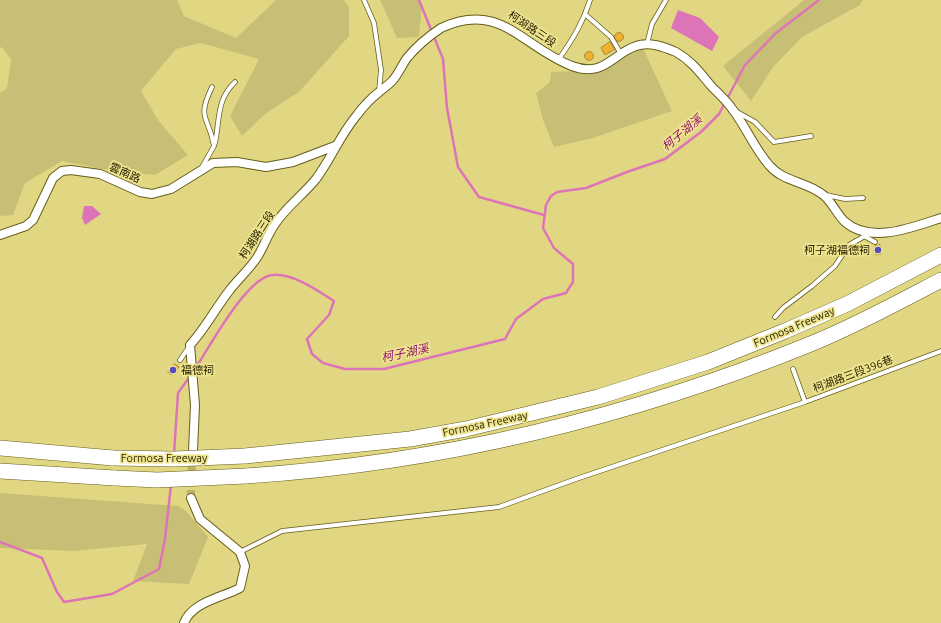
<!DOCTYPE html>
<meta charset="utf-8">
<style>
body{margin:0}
canvas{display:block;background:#e1d782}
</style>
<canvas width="941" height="623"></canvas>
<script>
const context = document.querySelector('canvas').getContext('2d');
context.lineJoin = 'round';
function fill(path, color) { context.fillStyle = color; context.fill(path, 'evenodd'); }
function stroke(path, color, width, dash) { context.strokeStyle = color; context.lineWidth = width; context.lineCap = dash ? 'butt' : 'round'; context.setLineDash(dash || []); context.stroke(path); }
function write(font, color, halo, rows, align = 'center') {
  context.font = font + ' Ubuntu,"Noto Sans TC",sans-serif'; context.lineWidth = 3.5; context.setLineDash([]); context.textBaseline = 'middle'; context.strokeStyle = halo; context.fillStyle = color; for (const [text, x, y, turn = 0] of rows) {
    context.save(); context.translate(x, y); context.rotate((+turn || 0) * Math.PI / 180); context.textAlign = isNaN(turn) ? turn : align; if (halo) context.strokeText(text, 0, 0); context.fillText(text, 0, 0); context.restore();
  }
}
fill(new Path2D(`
 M0 0H177L184 16 236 38 276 0H343L349 7V36L299 92 265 114 242 136 230 116 259 59 201 43 176 49 141 91 158 120 188 155 155 175 113 171 62 161 25 183 13 215 0 216V93L7 88 11 59 2 47 0 48Z
 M380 0H420L422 4 419 37 397 38Z
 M804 0H863L860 5 802 37 773 67 751 101 723 66Z
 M642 46 672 111 593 138 554 147 543 120 536 93 550 82 551 72C593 70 607 72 642 46Z
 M0 493 178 506 186 511 208 537 189 584 133 581 147 544 73 551 0 548Z`), '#c8bf76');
fill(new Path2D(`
 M678 10 700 18 719 37 712 51 671 28Z
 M84 206H92L101 214 85 225 82 218Z`), '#dc74b7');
stroke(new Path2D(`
 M419 0 443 59 447 108 458 167 479 197 544 215
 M195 369C209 348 247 276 273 275 293 273 318 291 334 301L329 315 307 339 312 354 323 363 345 369H384L505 339 516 319 543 299 566 293 573 282V264L554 248 543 228 546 205 551 196 557 192 586 188 627 172 665 159 701 132 719 114 745 65 776 33 819 0
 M174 454 178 393 191 375
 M0 542 42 558 57 592 64 602 112 594 159 569 165 539 171 485`), '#dc74b7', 2.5);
const building = new Path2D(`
 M614.5 37a4.5 4.5 0 1 1 9 0a4.5 4.5 0 1 1-9 0Z
 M610 42 615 49 605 55 601 48Z
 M584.5 56a4.5 4.5 0 1 1 9 0a4.5 4.5 0 1 1-9 0Z
 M880 245 881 254 876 255 875 246Z
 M175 364 179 367 172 375 168 372Z`);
fill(building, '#edb22f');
stroke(building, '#af883a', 1);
stroke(new Path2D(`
 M191 498 192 455`), '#bcb368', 8, [8, 4]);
const service = new Path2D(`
 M364 0 374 23 381 70 379 91
 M586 15 611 37 621 54
 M647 44 652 24 666 0
 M559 59C572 40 583 23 590 0
 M737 112 755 122 774 142 811 136
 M215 143C220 120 216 100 235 82
 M201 169 214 146C209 116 196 120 212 87
 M826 195 845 199 863 198
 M864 236 875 242
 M775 317 783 308 812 286 835 266 849 245 870 233
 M180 360 189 347
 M793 369 805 402
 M240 552 282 531 499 507 576 479 805 402 941 351`);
const minor = new Path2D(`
 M0 235 26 226 33 220 53 178 62 171 71 170 100 174 140 192 152 194 171 189 213 163 237 162 266 167 293 162 335 146
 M193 451 195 405 190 345C205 329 215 309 229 291 238 279 250 269 258 256 264 246 268 234 275 224 286 207 303 195 316 179 331 159 340 135 357 115 363 107 370 99 378 93 383 88 389 85 393 80 399 73 402 65 407 58 416 47 429 36 441 28 500 0 522 47 572 66 604 78 612 54 636 46 649 41 664 47 676 52 692 61 701 74 712 87 719 94 727 101 733 110 746 127 754 148 769 165 783 182 805 181 822 194 831 200 836 213 844 221 870 245 913 227 941 218
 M184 623C192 602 221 598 240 588L245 566 240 552 200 519 191 498`);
const motorway = new Path2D(`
 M0 448 113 458
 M245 456 410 439 466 429 598 397 708 362 785 331 847 304 941 255
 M0 471 115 478
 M246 476C441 463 632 417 813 343 857 325 899 302 941 280`);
stroke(service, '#665e1c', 5.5);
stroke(minor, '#665e1c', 10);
stroke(motorway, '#665e1c', 16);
stroke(service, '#fff', 4);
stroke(minor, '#fff', 8);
stroke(motorway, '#fff', 15);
const motorwayBridge = new Path2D(`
 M113 458 174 459 245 456
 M115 478 157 480 246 476`);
stroke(motorwayBridge, '#665e1c', 16, []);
stroke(motorwayBridge, '#fff', 15);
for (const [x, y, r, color] of [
 [878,250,4,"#584cc4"],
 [173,370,4,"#584cc4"]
]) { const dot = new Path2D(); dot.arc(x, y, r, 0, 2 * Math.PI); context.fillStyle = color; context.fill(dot); stroke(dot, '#eee48f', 1.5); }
write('11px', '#282300', '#eee48f', [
 ["柯湖路三段",532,29,34],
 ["雲南路",125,173,24],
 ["柯湖路三段",257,235,-57],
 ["Formosa Freeway",794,327,-23],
 ["柯湖路三段396巷",853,374,-21],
 ["Formosa Freeway",485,424,-12],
 ["Formosa Freeway",164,458]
]);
write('11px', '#282300', '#eee48f', [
 ["柯子湖福德祠",870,250],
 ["福德祠",181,370,"left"]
], 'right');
write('italic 12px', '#941572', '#eee48f', [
 ["柯子湖溪",682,133,-40],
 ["柯子湖溪",405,353,-12]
]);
</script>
